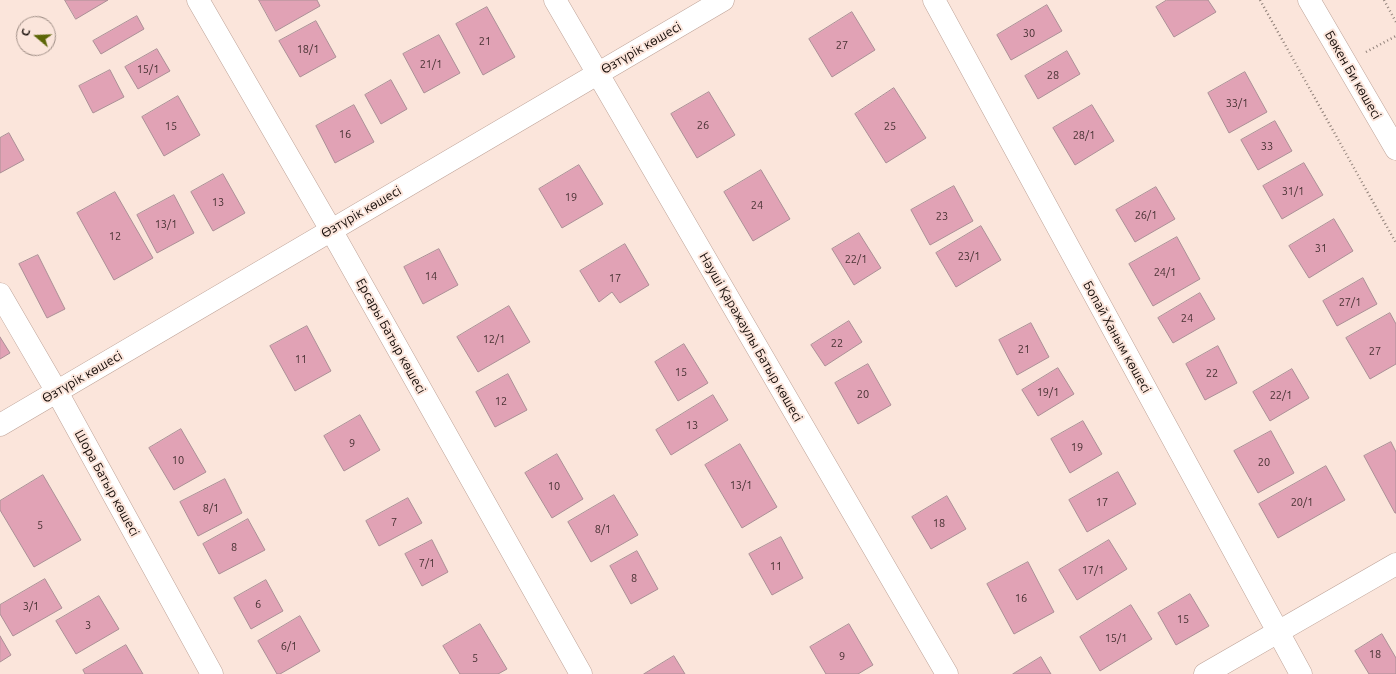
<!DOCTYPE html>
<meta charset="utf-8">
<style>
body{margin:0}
#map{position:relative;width:1396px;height:674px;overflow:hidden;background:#fbe5db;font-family:Ubuntu,sans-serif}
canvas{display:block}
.north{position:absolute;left:16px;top:16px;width:40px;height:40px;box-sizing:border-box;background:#fbe5db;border:1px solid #9f8e86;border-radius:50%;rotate:289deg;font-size:11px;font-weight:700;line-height:16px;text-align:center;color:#140b07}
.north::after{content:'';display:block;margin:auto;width:14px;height:18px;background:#5d6607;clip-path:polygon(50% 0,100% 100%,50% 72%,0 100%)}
</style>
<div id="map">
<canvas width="1396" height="674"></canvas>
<div class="north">С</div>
</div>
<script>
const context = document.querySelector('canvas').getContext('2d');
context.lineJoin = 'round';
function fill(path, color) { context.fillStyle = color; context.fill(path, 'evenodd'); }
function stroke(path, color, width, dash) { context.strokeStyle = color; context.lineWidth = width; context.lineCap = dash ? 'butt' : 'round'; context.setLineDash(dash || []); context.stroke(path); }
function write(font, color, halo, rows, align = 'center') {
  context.font = font + ' Ubuntu,sans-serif'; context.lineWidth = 4; context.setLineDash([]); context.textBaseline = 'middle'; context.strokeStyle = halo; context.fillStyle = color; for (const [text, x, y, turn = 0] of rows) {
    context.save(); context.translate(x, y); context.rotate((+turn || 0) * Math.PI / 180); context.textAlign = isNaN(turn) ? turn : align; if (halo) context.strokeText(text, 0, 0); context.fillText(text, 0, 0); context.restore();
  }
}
const building = new Path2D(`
 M65 0H108L76 19Z
 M259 0H317L320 6 276 31Z
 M1167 0H1208L1216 12 1174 37 1156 7Z
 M1047 5 1062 31 1011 60 997 35Z
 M487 7 515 57 483 75 456 24Z
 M852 12 875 50 832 77 809 39Z
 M137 16 144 29 101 54 93 41Z
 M316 21 336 57 300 77 279 41Z
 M439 35 460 73 424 93 403 54Z
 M157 49 170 71 138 89 125 67Z
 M1067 51 1080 74 1038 99 1025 76Z
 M110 70 124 97 93 113 79 86Z
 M1245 72 1267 112 1229 133 1208 93Z
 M391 80 407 109 381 124 365 95Z
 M894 88 926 138 886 163 855 114Z
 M709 92 735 135 697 158 671 114Z
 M178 96 200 135 164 156 142 117Z
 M354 105 374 142 335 163 316 126Z
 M1092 105 1114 141 1075 165 1053 128Z
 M1275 121 1292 151 1258 170 1241 140Z
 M9 133 24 160 0 173V138Z
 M1304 163 1323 195 1282 219 1263 186Z
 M579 165 603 204 562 228 539 189Z
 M761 170 790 219 753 241 724 192Z
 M223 174 245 213 213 231 191 192Z
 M954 186 973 221 930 245 911 210Z
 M1156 187 1175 219 1135 242 1116 210Z
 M115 192 153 258 114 280 77 213Z
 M174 195 194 233 157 253 137 215Z
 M1334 219 1353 251 1309 278 1289 246Z
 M981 226 1001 260 956 287 936 253Z
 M859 233 881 268 854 285 832 249Z
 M1177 237 1200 279 1153 306 1129 264Z
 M625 244 649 285 620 303 612 292 599 302 580 271Z
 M439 249 458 285 423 304 404 267Z
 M38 255 65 309 47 318 19 264Z
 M1363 278 1377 304 1337 326 1323 301Z
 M1200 293 1215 319 1173 343 1158 318Z
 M509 306 530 342 478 372 457 337Z
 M1390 313 1396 324V364L1370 379 1346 338Z
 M849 321 862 342 825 366 811 345Z
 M1031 323 1049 357 1017 375 999 340Z
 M307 326 331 371 295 391 270 346Z
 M0 337 10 353 0 359Z
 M684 344 708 383 678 401 655 362Z
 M1218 346 1237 383 1205 400 1186 364Z
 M868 364 891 405 858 424 835 383Z
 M1058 368 1074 394 1038 416 1022 390Z
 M1292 369 1309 398 1270 421 1253 392Z
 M508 374 527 410 495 427 476 392Z
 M713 395 728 420 671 455 656 430Z
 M360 415 380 450 344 471 324 436Z
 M1083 421 1102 454 1070 473 1051 439Z
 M181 429 206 472 174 490 149 448Z
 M1271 431 1294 473 1258 493 1234 451Z
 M1391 442 1396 452V513H1395L1364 456Z
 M740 444 777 507 742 528 705 465Z
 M557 454 583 499 552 518 525 473Z
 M1326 466 1345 500 1278 538 1259 504Z
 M1118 472 1136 504 1087 532 1069 500Z
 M43 475 81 540 34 567 0 510V501Z
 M225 479 242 513 198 536 180 502Z
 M614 495 638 535 591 562 568 522Z
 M947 496 966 529 931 549 912 517Z
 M408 498 422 523 379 546 366 521Z
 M248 519 265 550 219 574 203 544Z
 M781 537 803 578 772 595 749 554Z
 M432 540 448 572 422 586 405 554Z
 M1109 540 1127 569 1077 600 1059 570Z
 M637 551 658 589 631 604 610 566Z
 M1028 562 1054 612 1014 634 987 584Z
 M45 579 62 608 13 636 0 614V605Z
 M266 580 283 611 251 629 234 598Z
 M1190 594 1209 626 1176 645 1158 613Z
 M99 596 119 629 76 654 56 621Z
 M1131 605 1152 639 1100 671 1080 637Z
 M300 616 320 651 280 674H277L258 641Z
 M480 624 507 669 498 674H460L443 646Z
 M849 624 873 665 858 674H826L810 647Z
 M1382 634 1396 658V674H1369L1355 651Z
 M0 636 11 655 0 662Z
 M126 645 143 674H85L83 670Z
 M674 656 685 674H644Z
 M1041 657 1051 674H1013Z`);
fill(building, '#e1a2b5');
stroke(building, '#ab8f96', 1);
const street = new Path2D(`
 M198 0 331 230 581 674
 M555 0 947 674
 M934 0 1301 674
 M0 294 57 392 212 674
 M0 425 723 0
 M1205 674 1396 564`);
const secondary = new Path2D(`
 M1309 0 1396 149`);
stroke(street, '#bda297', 23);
stroke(secondary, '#bda297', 23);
stroke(new Path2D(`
 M1260 0 1396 243
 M1384 0 1396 22
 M1366 52 1396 36`), '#908079', 2.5, [1, 3]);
stroke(street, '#fff', 22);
stroke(secondary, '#fff', 22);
write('11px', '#473132', null, [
 ["30",1029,33],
 ["21",485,41],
 ["27",842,45],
 ["18/1",308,49],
 ["21/1",431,64],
 ["15/1",148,69],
 ["28",1053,75],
 ["33/1",1237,103],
 ["26",703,125],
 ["15",171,126],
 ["25",890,126],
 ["16",345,134],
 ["28/1",1084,135],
 ["33",1267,146],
 ["31/1",1293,191],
 ["19",571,197],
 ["13",218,202],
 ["24",757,205],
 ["26/1",1146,215],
 ["23",942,216],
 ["13/1",166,224],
 ["12",115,236],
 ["31",1321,248],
 ["23/1",969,256],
 ["22/1",856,259],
 ["24/1",1165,272],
 ["14",431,276],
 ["17",615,278],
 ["27/1",1350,302],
 ["24",1187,318],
 ["12/1",494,339],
 ["22",837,343],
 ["21",1024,349],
 ["27",1375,351],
 ["11",301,359],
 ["15",681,372],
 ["22",1212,373],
 ["19/1",1048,392],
 ["20",863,394],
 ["22/1",1281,395],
 ["12",501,401],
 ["13",692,425],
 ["9",352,443],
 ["19",1077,447],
 ["10",178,460],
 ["20",1264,462],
 ["13/1",741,485],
 ["10",554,486],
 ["17",1102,502],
 ["20/1",1302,502],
 ["8/1",211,508],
 ["7",394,522],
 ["18",939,523],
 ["5",40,525],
 ["8/1",603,529],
 ["8",234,547],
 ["7/1",427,563],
 ["11",776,566],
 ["17/1",1093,570],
 ["8",634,578],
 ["16",1021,598],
 ["6",258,604],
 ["3/1",31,606],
 ["15",1183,619],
 ["3",88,625],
 ["15/1",1116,638],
 ["6/1",289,646],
 ["18",1375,654],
 ["9",842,656],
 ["5",475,658]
]);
write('13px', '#140b07', '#fbe5db', [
 ["Өзтүрік көшесі",641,48,-30],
 ["Бөкен Би көшесі",1353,75,60],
 ["Өзтүрік көшесі",361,212,-30],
 ["Ерсары Батыр көшесі",391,336,61],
 ["Нәуші Қаражаулы Батыр көшесі",751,337,60],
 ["Бопай Ханым көшесі",1117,337,61],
 ["Өзтүрік көшесі",82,377,-30],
 ["Шора Батыр көшесі",107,483,61]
]);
</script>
